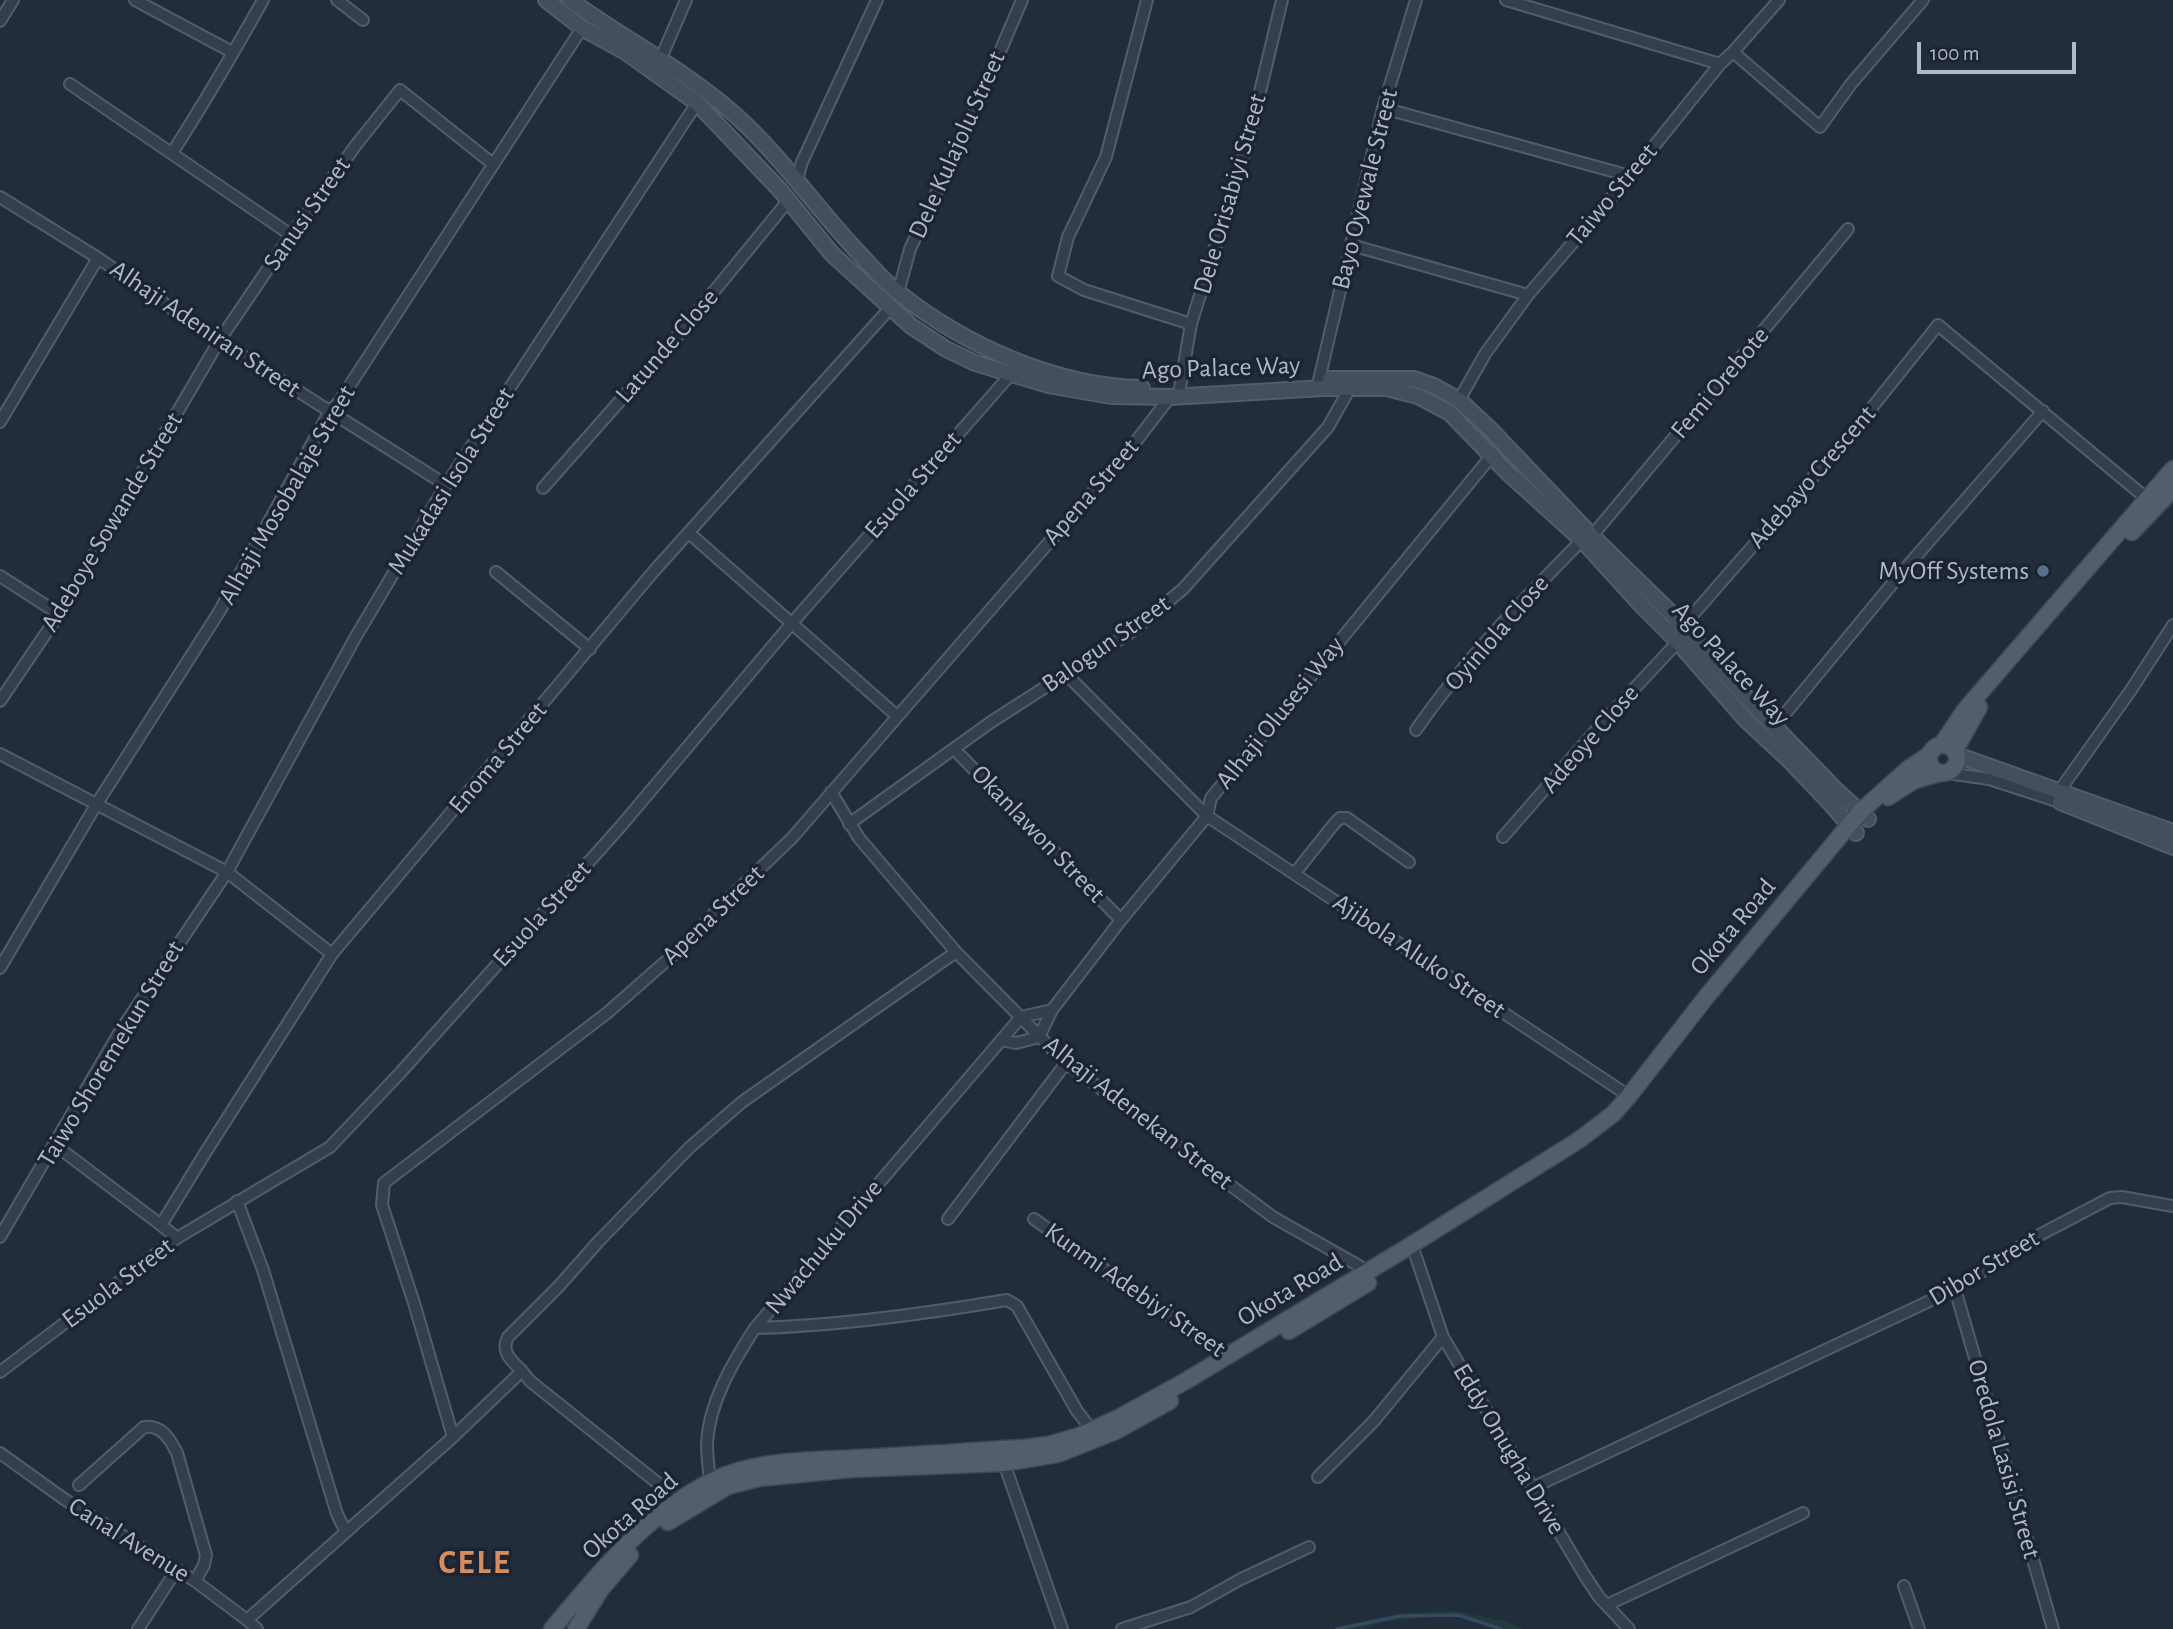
<!DOCTYPE html>
<style>
body{margin:0}
#map{position:relative;width:2173px;height:1629px;overflow:hidden;background:#212d3b;font-family:"Alegreya Sans",sans-serif}
canvas{display:block}
.scale{position:absolute;left:1917px;top:42px;width:159px;height:32px;box-sizing:border-box;border:4px solid #b0bac7;border-top:0;padding-left:9px;font-size:21px;line-height:24px;white-space:nowrap;color:#b0bac7;-webkit-text-stroke:5px #1b2430;paint-order:stroke}
</style>
<div id="map">
<canvas width="2173" height="1629"></canvas>
<div class="scale">100 m</div>
</div>
<script>
const context = document.querySelector('canvas').getContext('2d');
context.lineJoin = 'round';
function fill(path, color) { context.fillStyle = color; context.fill(path, 'evenodd'); }
function stroke(path, color, width, dash) { context.strokeStyle = color; context.lineWidth = width; context.lineCap = dash ? 'butt' : 'round'; context.setLineDash(dash || []); context.stroke(path); }
function write(font, color, halo, rows, align = 'center') {
  context.font = font + ' "Alegreya Sans",sans-serif'; context.lineWidth = 7; context.setLineDash([]); context.textBaseline = 'middle'; context.strokeStyle = halo; context.fillStyle = color; for (const [text, x, y, turn = 0] of rows) {
    context.save(); context.translate(x, y); context.rotate((+turn || 0) * Math.PI / 180); context.textAlign = isNaN(turn) ? turn : align; if (halo) context.strokeText(text, 0, 0); context.fillText(text, 0, 0); context.restore();
  }
}
fill(new Path2D(`
 M1456 1611 1504 1621 1523 1629H1496L1459 1613 1384 1622 1362 1629H1340L1399 1613Z`), '#233a3c');
stroke(new Path2D(`
 M1337 1629 1400 1616 1458 1615 1501 1629`), '#354962', 3.5);
const street = new Path2D(`
 M135 0 232 52
 M337 0 363 20
 M1147 0 1106 157 1068 237 1058 276 1084 290 1191 324
 M1506 0 1720 64
 M0 21 13 0
 M1733 52 1820 127 1851 84 1923 0
 M661 58 686 0
 M70 84 291 235
 M1383 108 1630 176
 M172 153C204 103 234 52 263 0
 M797 180 802 162 877 0
 M0 197 98 258 219 341 446 485
 M1351 245 1528 295
 M898 293 910 249 977 106 1022 0
 M1319 380 1383 108 1416 0
 M1180 388 1191 324 1248 142 1282 0
 M1459 400 1485 354 1528 295 1630 176 1720 64 1733 52 1779 0
 M0 422 98 258
 M543 488 679 334 788 201
 M689 533 897 716
 M1592 536 1848 229
 M496 572 590 649
 M0 576 59 614
 M1683 626 1854 430 1938 325 2146 498
 M1066 674 1207 816 1629 1096
 M0 701 59 614 219 341 291 235 356 145 400 90 493 164
 M1775 726 1897 578 2043 411
 M1416 730C1462 663 1525 598 1582 540
 M954 749 1121 920
 M0 754 227 872 332 954
 M1947 773 1989 779 2060 802
 M2060 790 2131 690 2173 625
 M831 792 859 838 956 952 1066 1063 1273 1217 1368 1271
 M849 824 991 722 1131 632 1183 589 1328 427 1350 388
 M1503 837 1604 721 1688 631
 M1295 873 1334 824 1340 818H1347L1409 862
 M0 968 96 805 219 612 330 411 339 402 582 28
 M1021 1017 1052 1010
 M1039 1037 1052 1010 1121 920 1207 816 1211 798 1493 454
 M1001 1040 1016 1043 1039 1037
 M55 1145 161 1225
 M237 1201 263 1270 337 1514 346 1532
 M948 1219 1066 1063
 M1034 1219 1205 1342 1230 1357
 M0 1237 119 1033 227 872 355 638 446 485 697 103
 M177 1238 161 1225 207 1150 332 954 654 571 891 307
 M1415 1254 1443 1337 1585 1576 1599 1597 1629 1629
 M1955 1289 2053 1629
 M755 1328C839 1326 924 1314 1007 1300L1017 1306 1077 1411 1092 1430
 M522 1371C512 1361 500 1352 508 1337L559 1286 598 1242 689 1148 742 1102 956 952
 M0 1372 177 1238 330 1147 401 1072 621 826 792 623 1011 374
 M453 1437 414 1303 382 1205 384 1183 607 1013 689 941 719 908 792 838 1130 449 1170 397
 M0 1453 64 1499 195 1581 247 1620 257 1629
 M1004 1463 1062 1629
 M1318 1477 1373 1422 1443 1337
 M710 1482C709 1470 707 1456 707 1444 709 1402 733 1362 755 1328L1021 1017
 M79 1485 144 1427C162 1425 170 1439 177 1453L206 1555 204 1565 195 1581
 M1532 1488 1955 1289 2030 1240 2110 1198 2122 1197 2173 1206
 M1904 1586 1919 1629
 M1607 1605 1803 1513
 M247 1620 453 1437 522 1371 530 1381 680 1501
 M138 1629 177 1569
 M1122 1629 1191 1607 1241 1579 1309 1547`);
const secondary = new Path2D(`
 M546 0 582 28 624 51 697 103 780 190 832 254 911 326 946 349 975 363 1048 385 1111 396 1170 397 1324 388H1386L1418 396 1450 413 1507 472 1582 540 1642 606 1677 641 1746 720 1791 762 1831 804 1856 833
 M570 0C628 42 694 75 746 125 787 164 819 211 858 252 871 266 884 282 899 293 964 345 1057 387 1142 388
 M1330 379H1414L1434 386 1459 400 1489 428 1592 536 1671 613 1744 695 1838 792 1868 819
 M1957 755 2173 832
 M2060 802 2173 847`);
const primary = new Path2D(`
 M2132 532 2173 489
 M1942 744 1965 710 2173 469
 M1929 759a14 14 0 1 1 28 0a14 14 0 1 1-28 0Z
 M1955 750 1979 707
 M1888 797 1915 780 1940 773
 M1289 1331 1368 1283
 M668 1522 728 1486 759 1478 852 1469 1004 1463 1058 1454 1116 1431 1170 1401
 M552 1629C598 1574 646 1514 712 1481 750 1462 795 1461 837 1459 867 1458 897 1456 927 1454 959 1453 991 1449 1023 1448L1048 1445 1079 1436 1118 1418 1184 1382 1400 1252 1579 1140 1613 1114 1629 1096 1707 996 1860 812 1908 769 1929 755
 M576 1629 601 1589 630 1555`);
stroke(street, '#535d69', 14);
stroke(secondary, '#535d69', 18);
stroke(primary, '#3e4854', 19);
stroke(street, '#353f4b', 10);
stroke(secondary, '#434e5e', 14);
stroke(primary, '#535e6b', 16);
for (const [x, y, r, color] of [
 [2043,571,7,"#5c6f8a"]
]) { const dot = new Path2D(); dot.arc(x, y, r, 0, 2 * Math.PI); context.fillStyle = color; context.fill(dot); stroke(dot, '#1b2430', 2.5); }
write('26px', '#b0bac7', '#1b2430', [
 ["Dele Kulajolu Street",957,145,-66],
 ["Bayo Oyewale Street",1365,189,-76],
 ["Dele Orisabiyi Street",1230,194,-74],
 ["Taiwo Street",1612,195,-50],
 ["Sanusi Street",307,214,-55],
 ["Alhaji Adeniran Street",205,329,34],
 ["Latunde Close",667,346,-49],
 ["Ago Palace Way",1221,368,-2],
 ["Femi Orebote",1720,383,-50],
 ["Adebayo Crescent",1812,477,-49],
 ["Mukadasi Isola Street",451,481,-58],
 ["Esuola Street",913,485,-49],
 ["Apena Street",1091,492,-49],
 ["Alhaji Mosobalaje Street",287,495,-60],
 ["Adeboye Sowande Street",112,522,-59],
 ["Oyinlola Close",1497,633,-49],
 ["Balogun Street",1106,644,-35],
 ["Ago Palace Way",1731,664,47],
 ["Alhaji Olusesi Way",1280,713,-51],
 ["Adeoye Close",1590,739,-49],
 ["Enoma Street",498,758,-50],
 ["Okanlawon Street",1038,834,46],
 ["Esuola Street",542,914,-48],
 ["Apena Street",713,915,-44],
 ["Okota Road",1733,927,-50],
 ["Ajibola Aluko Street",1419,956,34],
 ["Taiwo Shoremekun Street",111,1054,-59],
 ["Alhaji Adenekan Street",1138,1113,38],
 ["Nwachuku Drive",824,1247,-50],
 ["Dibor Street",1984,1268,-31],
 ["Esuola Street",118,1283,-37],
 ["Kunmi Adebiyi Street",1135,1290,35],
 ["Okota Road",1290,1290,-31],
 ["Eddy Onugha Drive",1509,1449,59],
 ["Oredola Lasisi Street",2004,1459,74],
 ["Okota Road",630,1516,-41],
 ["Canal Avenue",129,1540,32]
]);
write('26px', '#b0bac7', '#1b2430', [
 ["MyOff Systems",2029,571]
], 'right');
context.letterSpacing = '2px';
write('bold 33px', '#d68d5d', '#1b2430', [
 ["CELE",475,1563]
]);
context.letterSpacing = '0px';
</script>
